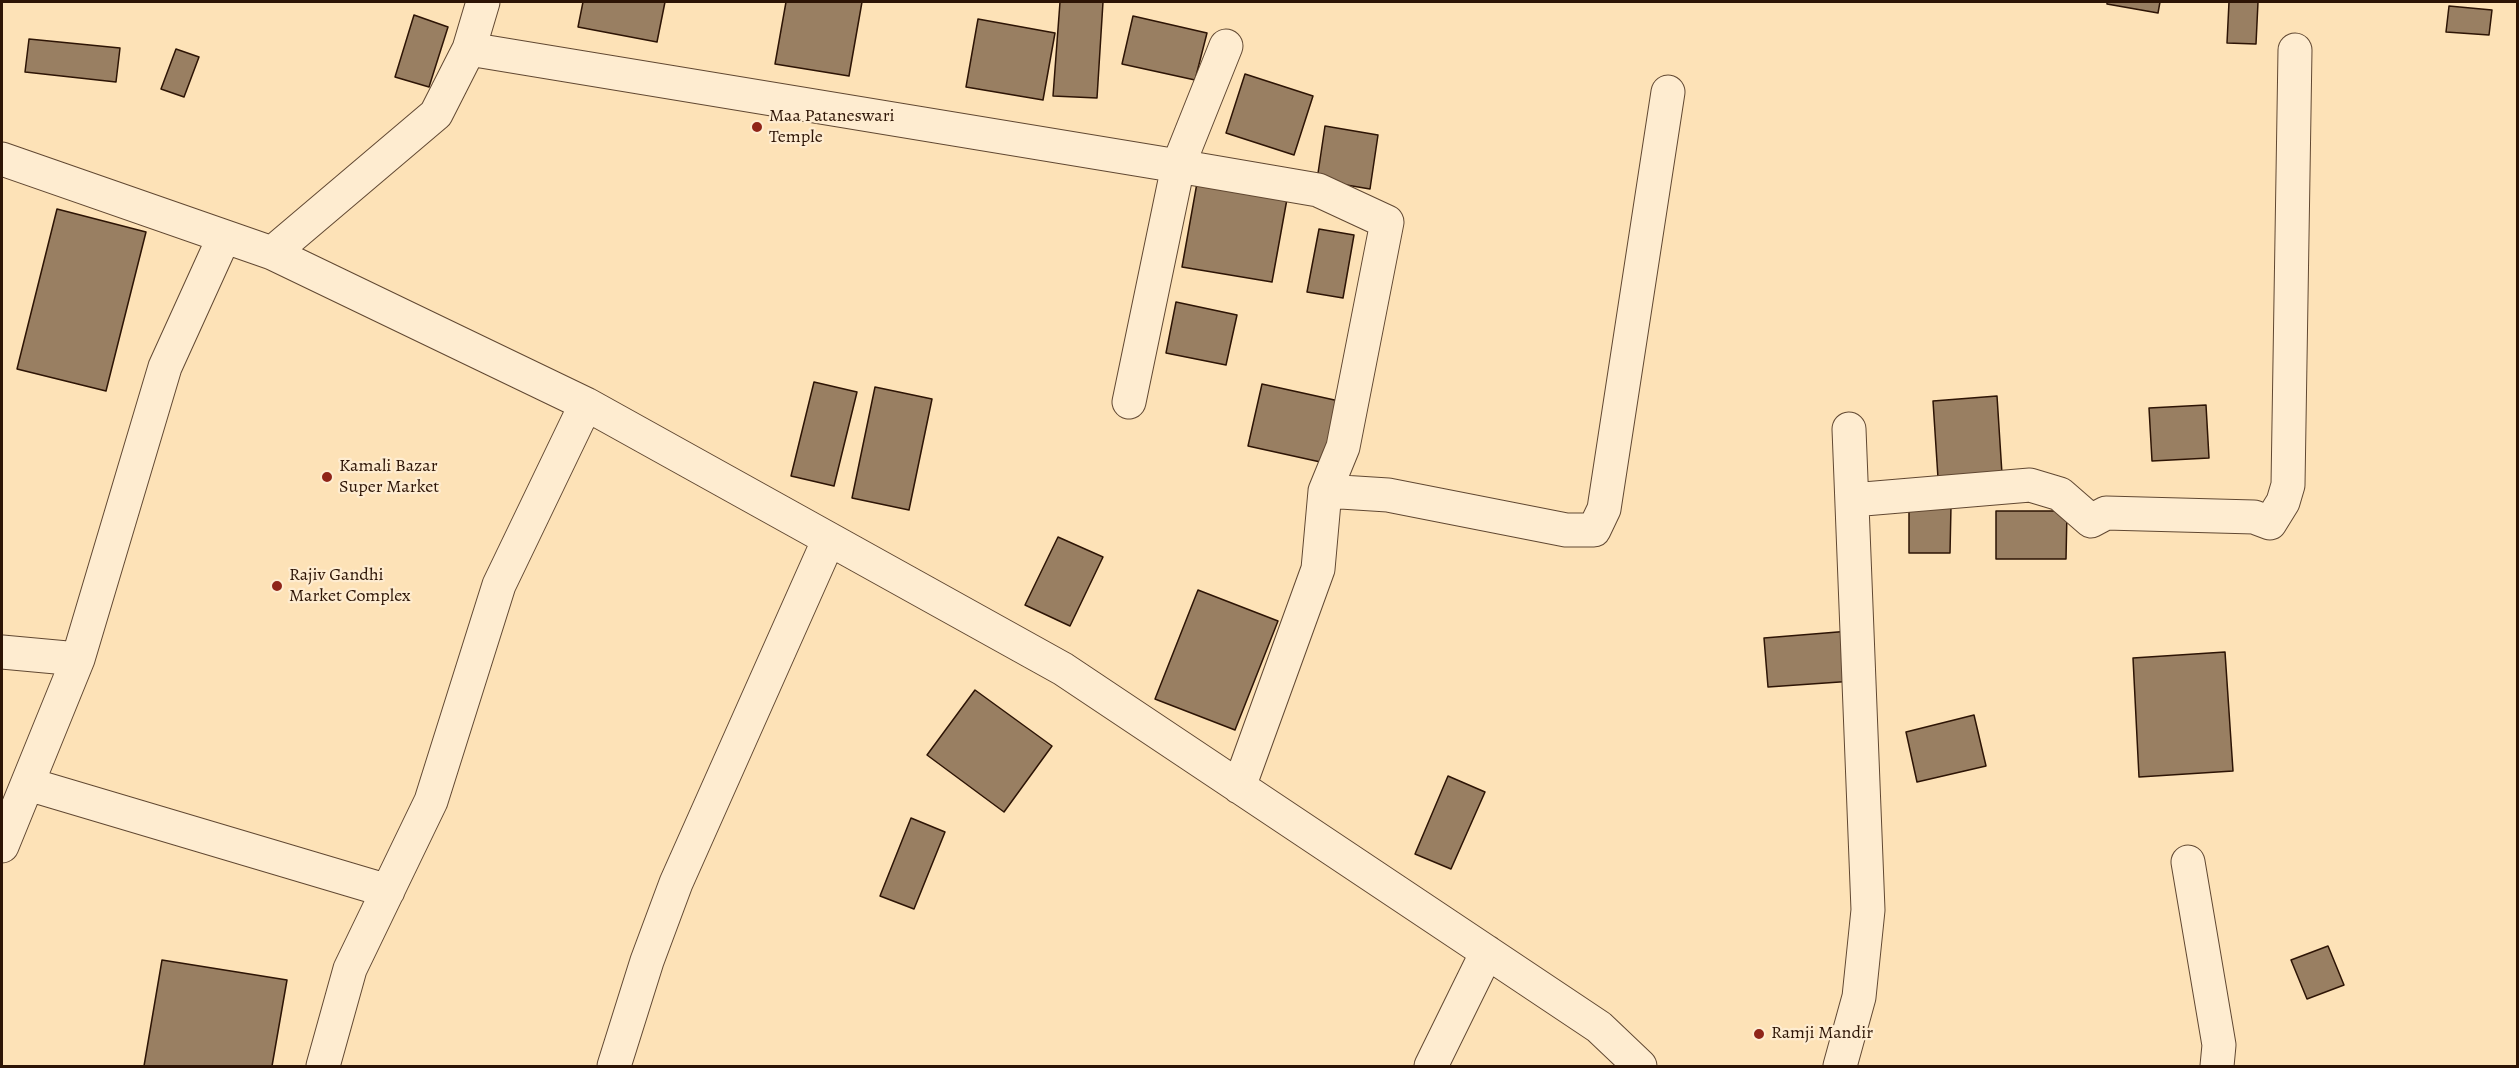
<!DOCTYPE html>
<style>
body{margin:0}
#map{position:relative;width:2519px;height:1068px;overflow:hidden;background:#fde2b7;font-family:Alegreya,serif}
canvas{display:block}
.frame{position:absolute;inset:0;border:3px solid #2d1405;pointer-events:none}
</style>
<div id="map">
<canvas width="2519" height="1068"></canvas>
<div class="frame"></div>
</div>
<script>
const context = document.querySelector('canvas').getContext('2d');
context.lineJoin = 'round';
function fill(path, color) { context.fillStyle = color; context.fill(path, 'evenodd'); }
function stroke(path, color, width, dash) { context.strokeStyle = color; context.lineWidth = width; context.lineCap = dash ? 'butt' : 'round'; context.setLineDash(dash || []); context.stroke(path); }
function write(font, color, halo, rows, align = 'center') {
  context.font = font + ' Alegreya,serif'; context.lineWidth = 4.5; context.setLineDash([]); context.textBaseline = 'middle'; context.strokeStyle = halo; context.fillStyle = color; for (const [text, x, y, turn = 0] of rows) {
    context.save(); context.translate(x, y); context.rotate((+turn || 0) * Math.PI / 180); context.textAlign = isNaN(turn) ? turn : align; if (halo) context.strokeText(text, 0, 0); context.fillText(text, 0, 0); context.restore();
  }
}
const building = new Path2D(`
 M583 2H665L657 42 578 27Z
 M786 2H862L849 76 775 64Z
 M1060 2H1103L1097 98 1053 96Z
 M2107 2H2160L2158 13 2107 4Z
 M2229 2H2258L2256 44 2227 43Z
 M2449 6 2492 10 2489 35 2446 32Z
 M414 15 448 27 429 87 395 77Z
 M1133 16 1207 33 1195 80 1122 64Z
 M978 19 1055 33 1043 100 966 87Z
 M29 39 120 48 116 82 25 72Z
 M176 49 199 57 184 97 161 89Z
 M1245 74 1313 96 1294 155 1226 133Z
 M1325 126 1378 135 1370 189 1317 180Z
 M1197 183 1287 199 1272 282 1182 267Z
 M57 209 146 232 106 391 17 369Z
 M1319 229 1354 235 1343 298 1307 292Z
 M1176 302 1237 315 1226 365 1166 353Z
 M814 382 857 392 834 486 791 476Z
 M1262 384 1339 401 1325 463 1248 446Z
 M875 387 932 399 909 510 852 498Z
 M1997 396 2002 474 1938 478 1933 401Z
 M2206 405 2209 458 2152 461 2149 408Z
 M1909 506H1951L1950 553H1909Z
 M1996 511H2067L2066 559H1996Z
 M1058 537 1103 557 1070 626 1025 605Z
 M1198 590 1278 621 1235 730 1155 699Z
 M1850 631 1854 681 1768 687 1764 638Z
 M2225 652 2233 771 2139 777 2133 658Z
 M975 690 1052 746 1004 812 927 755Z
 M1974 715 1986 766 1917 782 1906 732Z
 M1448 776 1485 792 1451 869 1415 854Z
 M911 818 945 832 914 909 880 896Z
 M2328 946 2344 985 2307 999 2291 960Z
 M162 960 287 980 272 1066H144Z`);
fill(building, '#997f62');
stroke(building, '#2d1405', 1.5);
const minor = new Path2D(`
 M1226 46 1178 166 1318 190 1387 222 1343 447 1325 491
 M469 49 1178 166 1129 402
 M2 159 272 253 586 404 1063 669 1599 1027 1640 1066
 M272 253 436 114 469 49 483 2
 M1852 500 2030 485 2060 494 2091 521 2106 513 2254 517 2270 523 2283 502 2288 485 2295 50
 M2 652 78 659
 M28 784 388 891
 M1239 787 1318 569 1325 491 1388 495 1566 530H1594L1604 509 1668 92
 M2 846 78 659 165 367 224 237
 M2188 862 2219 1045 2217 1066
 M323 1066 350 969 431 801 499 585 586 404
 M614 1066 647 961 676 883 829 539
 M1431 1066 1487 952
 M1840 1066 1859 997 1868 910 1849 429`);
stroke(minor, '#614832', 35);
stroke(minor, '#feecd0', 33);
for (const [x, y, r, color] of [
 [757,127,6,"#8f2418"],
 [327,477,6,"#8f2418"],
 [277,586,6,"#8f2418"],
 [1759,1034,6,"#8f2418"]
]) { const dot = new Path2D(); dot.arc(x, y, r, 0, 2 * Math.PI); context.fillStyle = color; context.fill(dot); stroke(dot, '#feecd0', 2); }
write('18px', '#2d1405', '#feecd0', [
 ["Maa Pataneswari",769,117],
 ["Temple",769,138],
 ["Kamali Bazar",339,467],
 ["Super Market",339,488],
 ["Rajiv Gandhi",289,576],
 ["Market Complex",289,597],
 ["Ramji Mandir",1771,1034]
], 'left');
</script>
